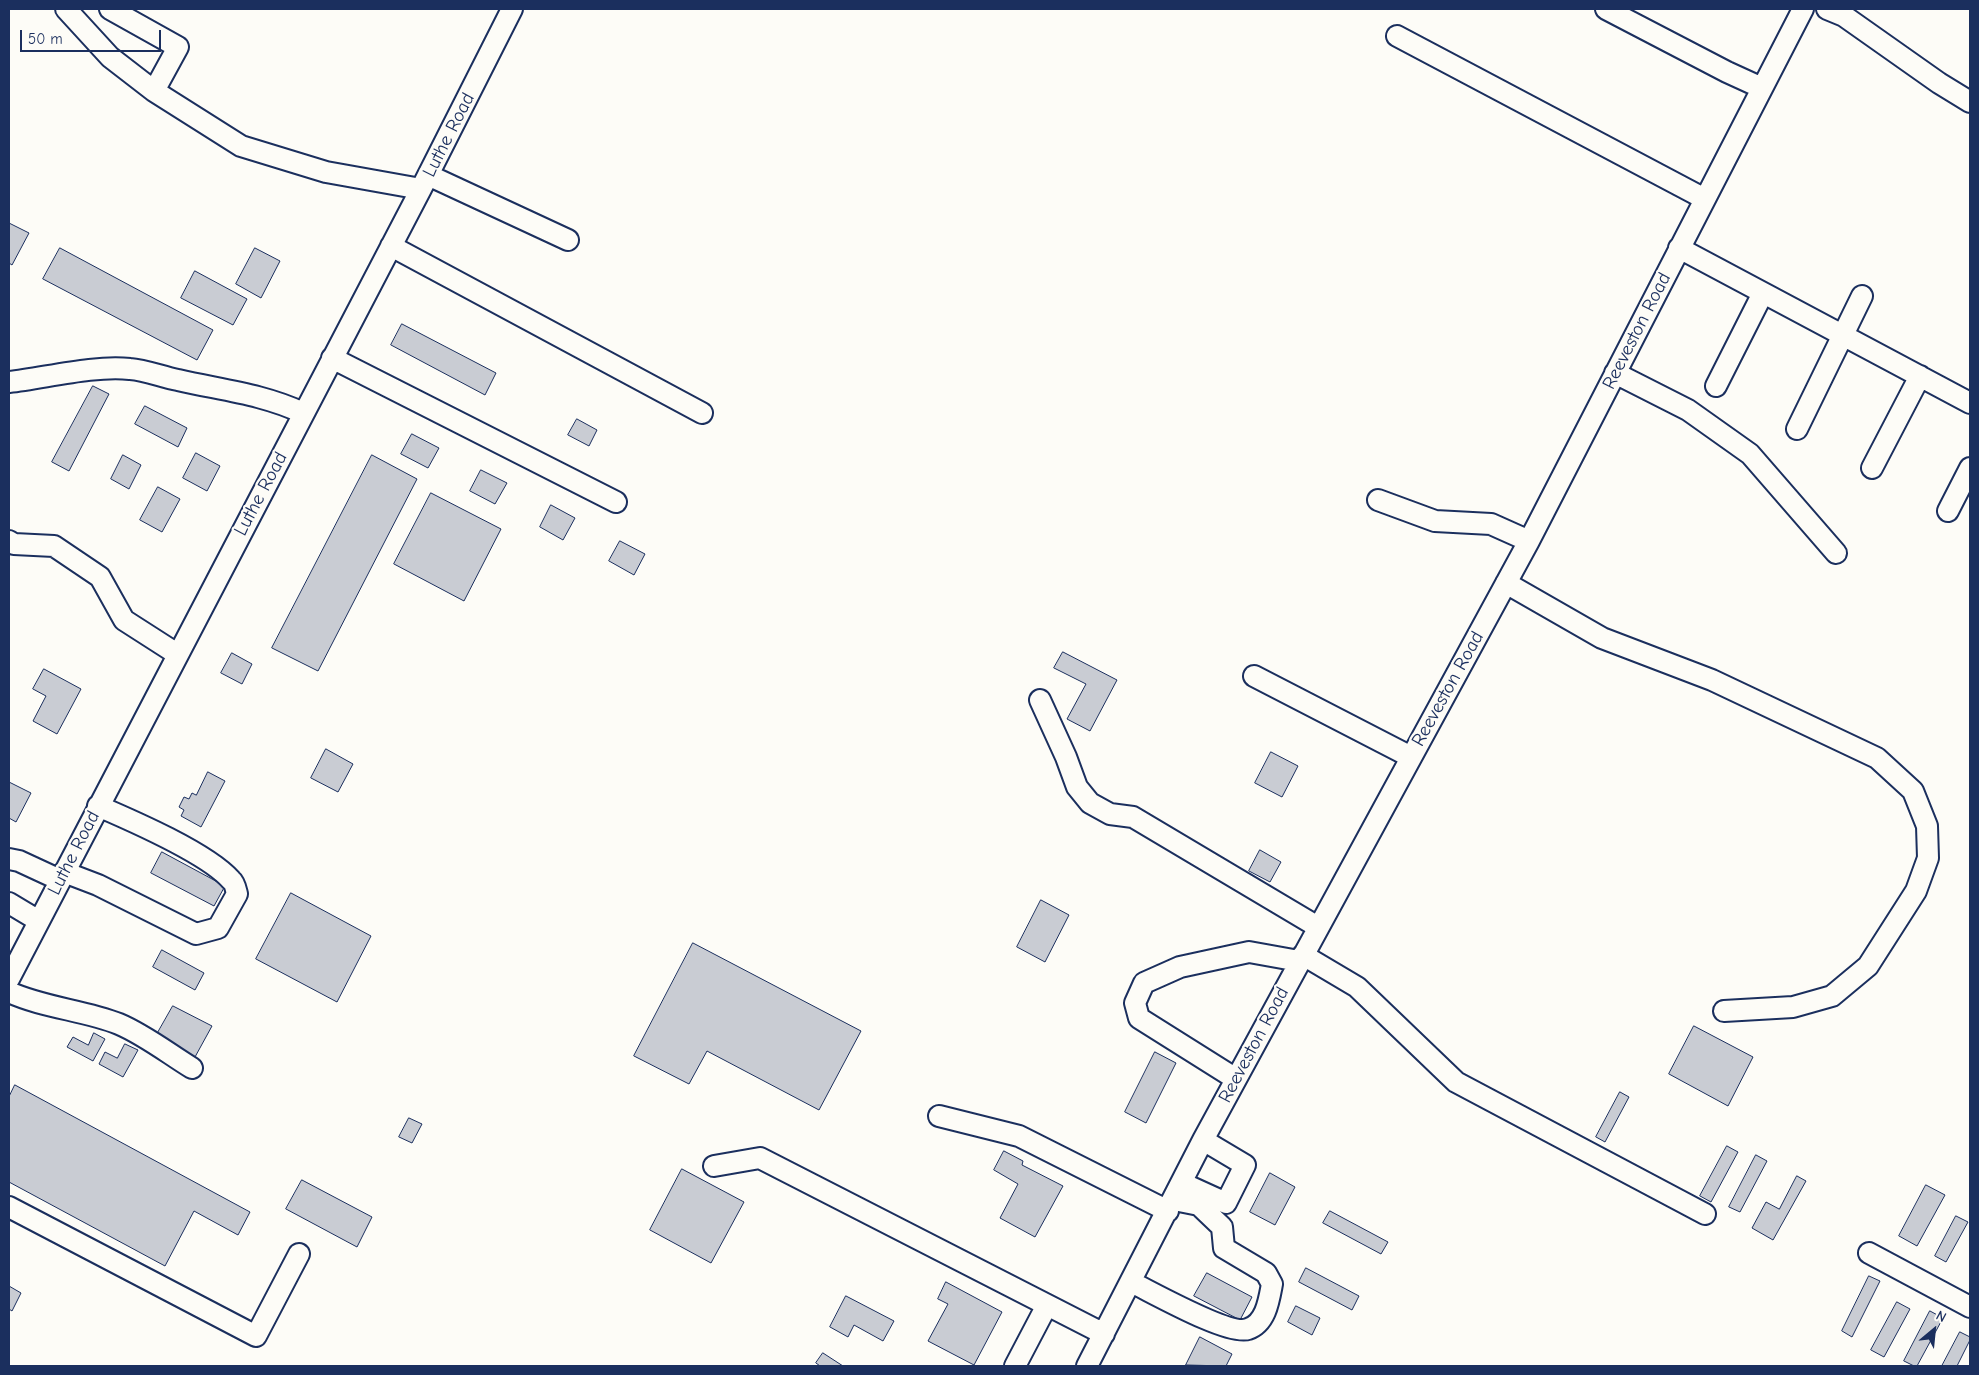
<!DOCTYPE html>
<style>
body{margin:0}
#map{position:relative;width:1979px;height:1375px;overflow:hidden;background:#fdfcf7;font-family:"Comic Neue",sans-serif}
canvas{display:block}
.frame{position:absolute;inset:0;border:10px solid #1b2f5e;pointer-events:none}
.north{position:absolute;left:1909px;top:1305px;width:50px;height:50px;-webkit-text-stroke:4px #fdfcf7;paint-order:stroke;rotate:28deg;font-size:14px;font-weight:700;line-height:20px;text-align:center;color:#1b2f5e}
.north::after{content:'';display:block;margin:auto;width:18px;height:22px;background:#1b2f5e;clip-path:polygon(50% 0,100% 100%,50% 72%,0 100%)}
.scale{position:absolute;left:20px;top:30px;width:141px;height:22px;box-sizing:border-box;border:2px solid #1b2f5e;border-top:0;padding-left:6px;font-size:15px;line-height:18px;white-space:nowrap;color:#1b2f5e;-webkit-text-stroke:4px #fdfcf7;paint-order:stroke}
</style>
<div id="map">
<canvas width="1979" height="1375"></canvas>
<div class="frame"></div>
<div class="north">N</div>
<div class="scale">50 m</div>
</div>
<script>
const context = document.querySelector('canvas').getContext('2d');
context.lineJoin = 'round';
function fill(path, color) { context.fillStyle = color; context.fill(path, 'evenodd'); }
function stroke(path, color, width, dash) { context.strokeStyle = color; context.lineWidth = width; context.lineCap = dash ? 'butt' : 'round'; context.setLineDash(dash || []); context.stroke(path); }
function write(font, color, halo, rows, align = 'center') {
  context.font = font + ' "Comic Neue",sans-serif'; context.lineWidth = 4.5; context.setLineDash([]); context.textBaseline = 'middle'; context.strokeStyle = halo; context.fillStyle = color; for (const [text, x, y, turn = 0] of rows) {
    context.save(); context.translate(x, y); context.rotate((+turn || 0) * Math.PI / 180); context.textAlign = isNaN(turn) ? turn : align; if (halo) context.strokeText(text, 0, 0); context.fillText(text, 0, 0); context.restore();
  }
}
const building = new Path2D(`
 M9 223 29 233 12 265 9 263Z
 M60 248 213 330 197 360 43 279Z
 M255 248 280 261 261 298 236 284Z
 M195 271 247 299 233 325 181 298Z
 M402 324 496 373 485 395 391 345Z
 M93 386 109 394 69 471 52 462Z
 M145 406 187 428 178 447 135 424Z
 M577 419 597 430 589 446 568 435Z
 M412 434 439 448 428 468 401 454Z
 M196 453 220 466 207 491 183 478Z
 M123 455 141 465 129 489 111 479Z
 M372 455 417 479 318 671 272 648Z
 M481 470 507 483 495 504 470 491Z
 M158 487 180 499 162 532 140 520Z
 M431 493 501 529 464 601 394 564Z
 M551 505 575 518 563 540 540 527Z
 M620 541 645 554 634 575 609 561Z
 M1063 652 1117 680 1090 731 1067 719 1086 684 1054 668Z
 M232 653 252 664 242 684 221 673Z
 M44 669 81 689 57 734 33 721 46 696 33 689Z
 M326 749 353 764 338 792 311 778Z
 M1271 752 1298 766 1282 797 1255 783Z
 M208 772 225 781 201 827 181 816 184 810 179 807 184 797 189 799 192 793 196 795Z
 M9 782 31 793 16 822 9 818Z
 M1260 850 1281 862 1270 882 1249 871Z
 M162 852 225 886 214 906 151 873Z
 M291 893 371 936 337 1002 256 959Z
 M1041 900 1069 915 1045 962 1017 947Z
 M693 943 861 1031 819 1110 707 1051 689 1084 634 1056Z
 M162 950 204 973 195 990 153 967Z
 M173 1006 212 1026 195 1057 156 1036Z
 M1694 1026 1753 1057 1728 1106 1669 1074Z
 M94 1033 105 1039 93 1061 67 1047 73 1037 88 1045Z
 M125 1044 138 1050 123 1077 99 1064 105 1052 117 1058Z
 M1155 1052 1176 1063 1146 1123 1125 1112Z
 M15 1085 250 1212 238 1235 194 1211 165 1266 9 1182V1097Z
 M1620 1092 1629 1097 1605 1142 1596 1137Z
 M409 1118 422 1124 412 1143 399 1137Z
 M1727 1146 1738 1152 1711 1202 1700 1196Z
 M1004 1151 1023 1161 1022 1165 1063 1186 1035 1237 1000 1218 1018 1184 994 1170Z
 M1756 1155 1767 1161 1740 1212 1729 1207Z
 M682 1169 744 1202 711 1263 650 1230Z
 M1270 1173 1295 1187 1275 1225 1250 1212Z
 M1797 1176 1806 1181 1773 1240 1752 1228 1766 1202 1779 1209Z
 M302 1180 372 1217 357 1247 286 1209Z
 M1926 1185 1945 1195 1917 1246 1899 1236Z
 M1330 1211 1388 1242 1381 1254 1323 1223Z
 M1956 1216 1968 1222 1946 1262 1935 1256Z
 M1306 1268 1359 1296 1352 1310 1299 1282Z
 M1207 1273 1252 1297 1240 1320 1194 1296Z
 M1869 1276 1880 1281 1852 1337 1842 1331Z
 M946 1282 1002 1312 974 1365 928 1341 948 1304 938 1299Z
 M9 1286 21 1293 12 1311 9 1309Z
 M846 1296 894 1321 883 1341 854 1325 848 1337 830 1327Z
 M1897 1302 1910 1309 1884 1357 1871 1350Z
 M1296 1306 1320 1318 1312 1335 1288 1322Z
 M1930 1311 1943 1318 1917 1366H1914L1904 1361Z
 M1960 1332 1970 1337V1340L1957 1366H1942Z
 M1200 1337 1232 1354 1226 1366 1186 1365Z
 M823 1353 843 1366H820L816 1363Z`);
fill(building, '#c9ccd3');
stroke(building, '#1b2f5e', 1);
const minor = new Path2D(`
 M66 9 110 57 154 91 241 146 326 172 421 189
 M110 9 178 47 154 91
 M1606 9 1727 72 1762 88
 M1827 9 1844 16 1939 83 1970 102
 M1397 36 1705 199
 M428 175 568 240
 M391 246 702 413
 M1679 248 1970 403
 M332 358 616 502
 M1615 373 1688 410 1750 454 1836 553
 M9 382C45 378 94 365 130 369 146 370 162 377 178 380 221 390 263 394 303 413
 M1716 386 1763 293
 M1797 429 1862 296
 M1872 468 1920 376
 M1378 500 1435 521 1491 524 1529 541
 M1948 511 1970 468
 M9 541 14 544 54 546 100 577 124 620 177 654
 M1506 583 1602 638 1712 680 1877 758 1913 791 1927 826 1928 858 1916 891 1868 966 1832 996 1793 1007 1724 1011
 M1254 676 1411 757
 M1040 700 1066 757 1077 787 1090 803 1110 814 1133 817 1318 927
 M9 859 19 861 60 880
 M64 872 98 885 196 934 218 928 237 894C236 890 235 883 231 880 207 853 133 821 98 806
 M9 903 39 921
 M1303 955 1357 987 1456 1082 1705 1214
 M9 979 421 189 512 9
 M9 992C44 1008 84 1010 119 1024 145 1035 169 1054 192 1068
 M1236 1079 1139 1018 1135 1003 1144 983 1180 967 1249 952 1299 961
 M939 1116 1019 1136 1168 1211
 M714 1166 760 1158 1104 1334
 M1182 1183 1226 1203 1245 1165 1203 1140
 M9 1207 256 1336 299 1254
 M1869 1253 1970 1307
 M1131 1282C1152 1292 1229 1336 1248 1329 1266 1323 1269 1300 1272 1284L1266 1273 1224 1248 1222 1227 1199 1205 1174 1200
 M1015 1366 1047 1305
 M1087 1366 1203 1140 1529 541 1803 9`);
stroke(minor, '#1b2f5e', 24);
stroke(minor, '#fdfcf7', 20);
write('19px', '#1b2f5e', '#fdfcf7', [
 ["Luthe Road",449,135,-63],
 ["Reeveston Road",1637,331,-63],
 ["Luthe Road",261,494,-62],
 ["Reeveston Road",1448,689,-61],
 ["Luthe Road",74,853,-63],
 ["Reeveston Road",1254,1045,-62]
]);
</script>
